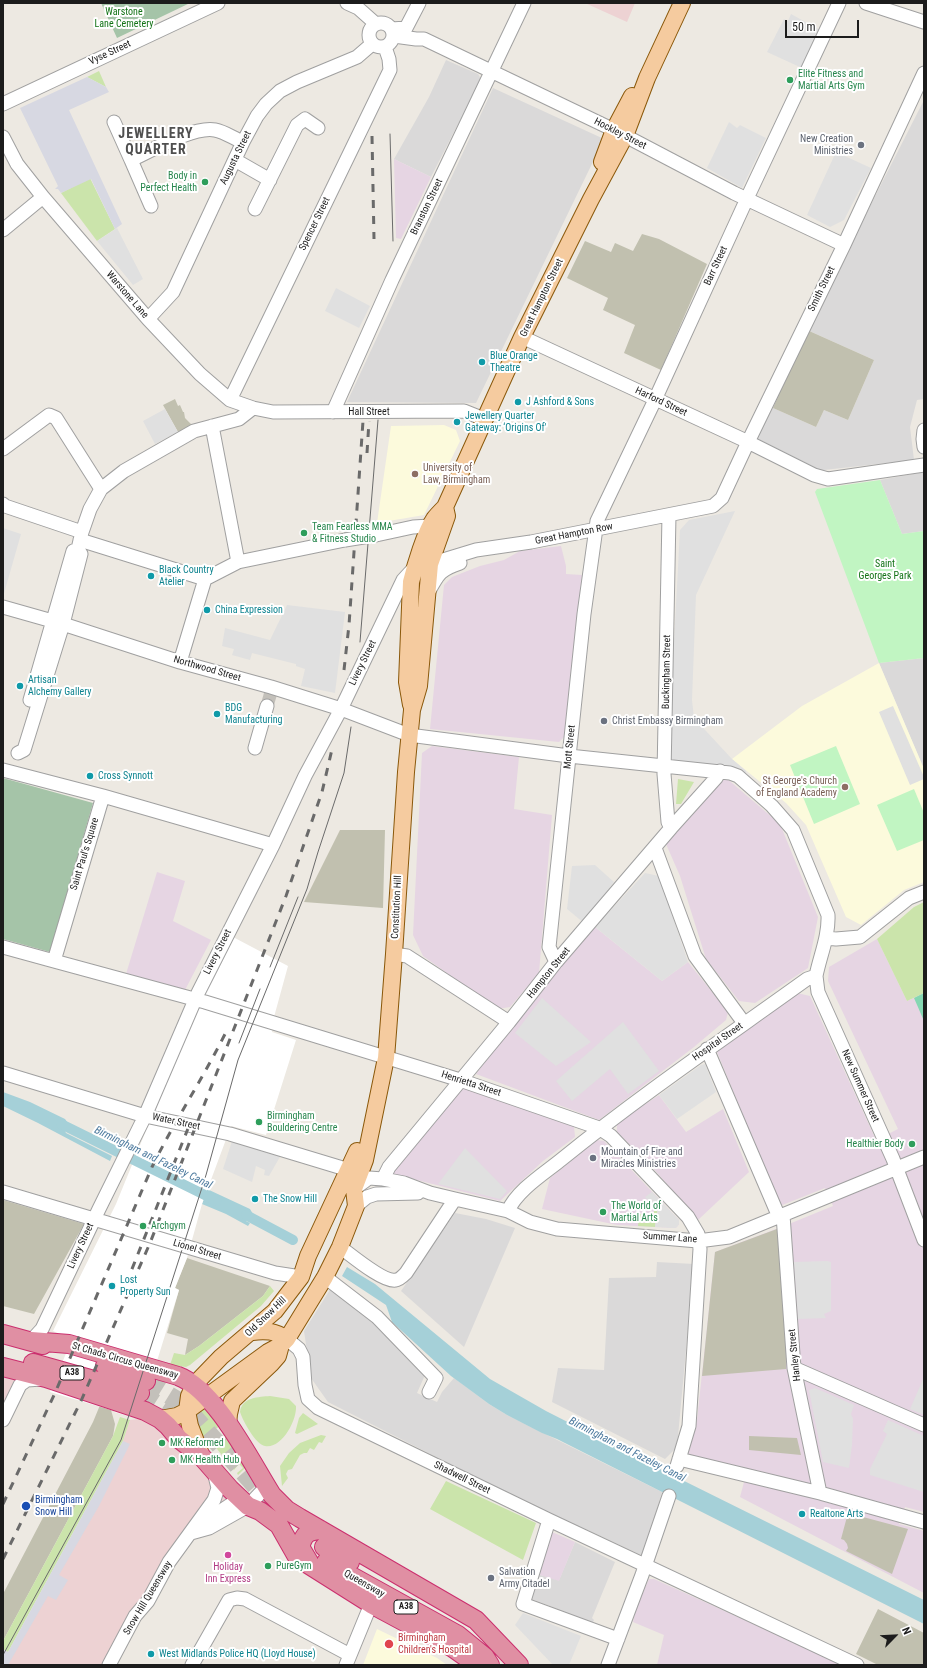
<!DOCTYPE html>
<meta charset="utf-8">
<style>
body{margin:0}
#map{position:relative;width:927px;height:1668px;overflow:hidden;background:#ede9e2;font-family:"Roboto Condensed",sans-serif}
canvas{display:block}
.frame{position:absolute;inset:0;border:4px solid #1c1c1c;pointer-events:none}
.north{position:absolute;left:875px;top:1616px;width:40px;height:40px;-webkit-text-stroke:3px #fff;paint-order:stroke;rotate:66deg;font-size:11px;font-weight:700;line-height:16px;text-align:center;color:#1c1c1c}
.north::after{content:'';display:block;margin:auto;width:14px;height:18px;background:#1c1c1c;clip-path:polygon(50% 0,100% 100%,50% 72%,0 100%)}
.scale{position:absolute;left:785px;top:20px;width:74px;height:18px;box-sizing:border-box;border:2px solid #1c1c1c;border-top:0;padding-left:5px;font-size:12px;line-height:14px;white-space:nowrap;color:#1c1c1c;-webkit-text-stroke:3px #fff;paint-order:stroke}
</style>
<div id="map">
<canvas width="927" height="1668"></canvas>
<div class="frame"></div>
<div class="north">N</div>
<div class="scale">50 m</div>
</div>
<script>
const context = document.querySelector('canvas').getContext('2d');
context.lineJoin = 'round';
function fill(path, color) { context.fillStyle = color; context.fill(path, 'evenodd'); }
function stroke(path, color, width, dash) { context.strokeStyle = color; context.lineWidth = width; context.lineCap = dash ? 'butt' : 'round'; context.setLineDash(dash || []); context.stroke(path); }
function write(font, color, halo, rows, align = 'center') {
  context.font = font + ' "Roboto Condensed",sans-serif'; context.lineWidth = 4; context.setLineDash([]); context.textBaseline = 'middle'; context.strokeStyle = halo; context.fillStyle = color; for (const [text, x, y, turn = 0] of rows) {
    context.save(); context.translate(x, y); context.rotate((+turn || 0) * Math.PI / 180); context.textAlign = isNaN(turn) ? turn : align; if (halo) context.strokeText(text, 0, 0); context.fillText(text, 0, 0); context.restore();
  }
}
fill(new Path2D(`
 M446 60 478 74 481 79 431 177 394 159 429 97Z
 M493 88 604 139 476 403 347 402Z
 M924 100V399L917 400 910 427 914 460 815 471 755 441 773 408 816 427 824 410 848 420 874 360 807 330Z
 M924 472V531L902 534 880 480Z
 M924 658V769L879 663Z
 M455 1213 486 1219 515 1228 464 1347 401 1291Z
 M657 1262 694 1264 677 1447 665 1459 552 1402 558 1368 604 1370 609 1278 656 1277Z
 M331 1288 354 1304 401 1348 425 1375 417 1393 437 1402 442 1392 454 1378 489 1404 507 1415 662 1492 643 1556 581 1527 568 1524 328 1402 311 1378 304 1331Z
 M575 1542 615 1562 592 1618 594 1620 592 1624 550 1606 531 1599 537 1574 559 1580Z`), '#dad9d9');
fill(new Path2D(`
 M585 3H635L627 22Z
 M3 1367 27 1380 3 1420Z
 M145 1411 239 1498 194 1528 109 1665H3L123 1441 130 1420 139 1419Z`), '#edd2d3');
fill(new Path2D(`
 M394 159 431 177 401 239 396 238Z
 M561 546 566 566V574L582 575 564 737 559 742 430 729 444 585 452 577 480 566 504 560 520 551Z
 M432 746 519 757 514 809 552 815 539 973 510 1007 497 1009 423 956 413 935 422 753Z
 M725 777 780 824 818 917 808 968 755 1003 739 1001 706 959 680 876 666 844Z
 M157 872 185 881 173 921 211 940 185 990 126 974Z
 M595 927 662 981 688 962 728 1012 726 1020 694 1047 599 1120 476 1074 544 985Z
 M877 939 907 1001 924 993V1512L905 1507 899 1524 924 1531V1593L740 1497 747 1471 686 1455 697 1420 715 1252 789 1224 833 1206 825 1188 780 1206 717 1052 797 993 810 996 876 1140 898 1129 828 981 829 967Z
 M463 1087 574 1126 575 1137 543 1161 500 1201 389 1173Z
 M659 1095 686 1132 723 1109 749 1172 698 1220 652 1167 617 1132V1123Z
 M597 1140 604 1141 679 1220V1224L677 1227 675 1228 617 1225 542 1209 550 1178Z
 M552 1532 575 1542 559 1581 537 1574Z
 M649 1579H654L844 1665H657L664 1635 633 1622 637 1605Z`), '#e6d5e3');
fill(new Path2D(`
 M444 425 456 430 460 441 424 515 377 523 391 426Z
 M879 663 924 769V882L904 890 861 925 846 917 806 825 786 803 732 759 802 706Z
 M377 1629 437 1658 447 1665H363Z`), '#fcfadc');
fill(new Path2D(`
 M642 234 659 239 707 264 661 370 624 353 635 325 603 310 608 298 567 278 585 241 611 252 615 243 633 251Z
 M807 330 874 360 848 420 824 410 816 427 773 408Z
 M175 399 178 406 180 405 183 412H184L185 418 192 425 178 432 163 405Z
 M340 830H385L383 908 304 902Z
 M3 1200 84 1224 34 1314 3 1306Z
 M177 1219 133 1353 111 1410 115 1424 113 1436 3 1641V1594L93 1422Z
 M785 1226 786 1369 702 1376 715 1252Z
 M187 1258 270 1286 263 1296 199 1346 185 1355 188 1339 167 1333 179 1290 175 1288Z
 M749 1436 797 1438 801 1455 749 1450Z
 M848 1513 908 1529 892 1574 846 1551 848 1548 847 1544 844 1540 841 1539Z
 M878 1609 924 1633V1665H878L856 1654Z`), '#c1c0af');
fill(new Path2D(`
 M99 71 106 87 87 77Z
 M90 178 115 229 97 241 61 193Z
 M678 779 694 782 681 804H676Z
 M924 902V993L907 1001 877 939 914 907Z
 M658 1205 655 1227 638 1226 639 1214H642L641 1223H648L649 1215H654V1207Z
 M270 1286 274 1291 261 1306 190 1365 186 1367 170 1365 174 1353 185 1355 199 1346 263 1296Z
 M270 1396 289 1399 296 1406C297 1420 282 1449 265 1446 256 1445 243 1421 240 1412 242 1397 259 1397 270 1396Z
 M206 1408 220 1426 201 1439 195 1415Z
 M303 1413 318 1424 297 1434 295 1433 299 1418Z
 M120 1417 130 1420 123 1441 8 1652 3 1649V1641L113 1436Z
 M225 1435 245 1468 238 1475 237 1473 243 1468 239 1464 234 1470 213 1444Z
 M321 1435 326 1436 322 1443 319 1442 314 1450 310 1448 307 1453H304L300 1455 292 1469 288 1470 286 1474 288 1478 282 1486 280 1466 289 1453 300 1443Z
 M446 1481 536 1523 523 1560 430 1509Z`), '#cbe4ab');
fill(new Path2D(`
 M101 3H190L117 38Z
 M3 778 93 803 50 952 3 939Z`), '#a5c4a8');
fill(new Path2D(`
 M880 480 902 534 924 531V658L879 663 815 492 817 489Z
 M836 746 860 804 814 824 790 765Z
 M914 789 924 813V840L897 851 877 805Z`), '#c1f5c2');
fill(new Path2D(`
 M924 993V1021L914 998Z`), '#85d7b2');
fill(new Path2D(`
 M791 14 820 30 802 68 767 52 784 19 788 21Z
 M729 122 737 128 740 125 766 138 742 188 707 168Z
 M836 152 871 168 844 220 830 227 807 215Z
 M117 228 143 279 133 285 97 241Z
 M336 288 370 306 359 328 325 311Z
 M165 409 178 432 155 444 143 421Z
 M735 511 696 595 692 700 694 718 732 759 746 771 745 775 670 763 669 735 680 530 689 520Z
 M3 528 21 534 3 597Z
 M287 605 345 612 335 693 301 686 305 669 296 666V664L252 653 250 660 232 655 234 649 222 646 225 628 270 640Z
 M893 706 924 777V779L910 785 879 712Z
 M595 865 614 882 584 923 567 909 572 866Z
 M645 873 659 876 688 962 662 981 595 927Z
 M542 998 591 1042 556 1066 515 1033Z
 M623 1022 659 1071 628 1094 610 1069 572 1101 556 1081Z
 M705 1064 716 1092 677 1119 659 1095 701 1065Z
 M232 1141 281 1155 269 1176 264 1175 265 1170 256 1166 252 1182 223 1169Z
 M465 1148 507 1191 500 1199 438 1184Z
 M652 1192 679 1220V1224L677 1227 675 1228 655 1227 658 1206 655 1208 645 1197Z
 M827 1261 831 1262V1311L824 1314 826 1318 798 1319 794 1262Z
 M924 1377V1415L910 1409Z
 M815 1388 854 1405 851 1414 853 1419 852 1445 849 1468 823 1462 809 1390Z
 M888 1420 924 1436V1492L870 1475V1469L887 1434 883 1431Z
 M523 1613 581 1636 569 1665H553L515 1625Z`), '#e0e0e0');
fill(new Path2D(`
 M87 77 106 87 109 92 69 110 122 224 115 229 91 179 61 193 58 189H55L58 186 20 108Z
 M123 1441 130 1444 99 1506 59 1575 68 1580 56 1600 48 1596 8 1665H3V1649L8 1652Z`), '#d7d8e2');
fill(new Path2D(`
 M3 1092 30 1102 65 1119 73 1130 64 1129 66 1133 112 1156 110 1161 38 1123 3 1106Z
 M207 1189 250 1209 257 1221 247 1220 246 1221 250 1223 248 1226 226 1214 202 1204Z
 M347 1267 375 1284 490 1379 546 1411 660 1469 924 1600V1624L557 1439 542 1433 507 1415 489 1404 451 1376 392 1322 386 1305 342 1276Z`), '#a5d0d8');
fill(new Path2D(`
 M233 937 288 966 274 1017 272 1032 296 1040 266 1135 231 1126 202 1204 187 1258 175 1288 179 1290 139 1419 114 1412 124 1384 121 1383 111 1410 50 1392 72 1339 53 1331 116 1204 154 1111 205 993Z`), '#fff');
stroke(new Path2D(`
 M61 1124 217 1201
 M246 1215 293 1240`), '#a5d0d8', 10);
stroke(new Path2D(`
 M267 706 271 692`), '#c3c0ba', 13, [13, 6]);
stroke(new Path2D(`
 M146 1381 182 1403 271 1504
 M140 1393 168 1411 199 1442`), '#c3c0ba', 18, [18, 9]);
const minor = new Path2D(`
 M347 3 358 8 376 24
 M866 3 924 22
 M369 35a12 12 0 1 1 24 0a12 12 0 1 1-24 0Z
 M392 29 406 28 419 3
 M394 36 416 39H424L614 130 734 193 844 245
 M3 104 218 3
 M114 122 131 160
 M3 137 17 164 43 197 148 319 200 374 230 400 253 408 273 412 464 411 484 419
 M235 160 270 180
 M151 206 131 160C151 151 193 126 215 130 225 132 233 138 243 142
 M255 209 297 125 305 119 318 128
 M3 230 43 197
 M148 319 173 292 243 142 257 116 266 104 280 91 297 82 357 57 372 44
 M522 337 744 440 814 475 828 479 924 465
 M230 400 390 70 389 59 385 47
 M333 412 392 280 524 3
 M212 426 238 562 345 540
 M924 430 923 439 924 447
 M3 449 49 415 56 418 101 489
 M3 504 5 506 82 532
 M669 515 664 774 668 822 671 828
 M376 535 413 527 430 526
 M80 540 205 579
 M430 564 476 550 531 542 713 506 722 498 748 442 844 245 924 73
 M205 579 238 562
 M429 591C438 574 441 569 460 563
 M3 607 63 624 180 662 271 687 341 709 409 735 569 756 730 773 738 776 772 806 793 830 828 915C829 936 820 956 816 976L807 979C725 1038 641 1095 562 1159 545 1173 517 1190 508 1211
 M180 662 205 579
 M30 700 73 551 76 550
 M255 748 267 706
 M18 753 24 750 63 624 81 554 78 549 82 532 90 509 101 489 124 471 194 431 239 419 253 408
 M3 770 103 796 54 961 3 947
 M103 796 273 845
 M655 848 695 956 744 1023
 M826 938 836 939 860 937 909 898 924 892
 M394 954 407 956 509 1022
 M54 961 205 1002 460 1080 599 1128 611 1136 688 1217 698 1234 700 1249 689 1426 677 1466
 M556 962 549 947 584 614 597 521 653 404 750 192 839 3
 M816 976 818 992 893 1159 924 1240
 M707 1049 779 1217
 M3 1073 145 1116 230 1134 349 1170
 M383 1179 389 1167 509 1022 556 962 671 828 716 778 720 771
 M354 1189 369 1178 383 1179 404 1183 430 1193 455 1199 508 1211 530 1222 557 1229 698 1241 729 1237 924 1157
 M3 1192 275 1273 301 1277
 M356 1206 367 1197 376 1194 418 1193
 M783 1215 794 1368 820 1493
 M340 1247C351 1255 384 1283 396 1280 399 1280 403 1276 406 1273L455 1199
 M325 1277 377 1317 436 1378 429 1392
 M287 1339 299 1349 303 1357 305 1385 308 1399 318 1408 549 1520 857 1665
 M31 1341 42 1329 99 1209 145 1116 198 993 273 845 305 776 341 709 403 580 414 568
 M794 1368 924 1425
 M3 1420 20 1385 27 1380 42 1379
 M679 1459 820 1493 924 1522
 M209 1519 233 1503 248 1506
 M549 1520 523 1604 618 1639
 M191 1533 209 1528 248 1506 267 1486
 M109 1665 135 1616 148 1601 169 1562 214 1500 218 1488 214 1472
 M192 1665 229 1600 237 1598 245 1599 350 1655
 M346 1665 371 1604
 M608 1665 642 1575 669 1496`);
const major = new Path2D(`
 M602 162 614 130 632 96
 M411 705 407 682 411 582C415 566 425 532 434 519 437 515 441 511 445 507L522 337 591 199 625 136 647 78 682 3
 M252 1332C266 1330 275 1331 287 1339
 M160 1419 177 1416 187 1411 268 1352 281 1345 287 1339 325 1277 340 1247 356 1206 354 1189 365 1160 386 1058 394 954 406 772 412 710 419 686 430 564 447 516 445 507
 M228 1425 229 1414 232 1401 271 1364 278 1356 281 1345
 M202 1457 190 1426 187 1411 189 1396 194 1385 221 1357 275 1311 301 1277 308 1256 357 1151`);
const highway = new Path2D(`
 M3 1334 43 1345
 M31 1341 69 1344 178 1376C216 1390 251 1462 272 1495L287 1510 300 1518 476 1620 519 1665
 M33 1363 140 1393
 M105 1366 146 1381
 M3 1367 46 1378 145 1411 160 1419 168 1426 179 1439 202 1457 230 1489 248 1506 260 1511 279 1525 296 1555 306 1563 371 1604 453 1648 477 1665
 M324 1547 350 1562
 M309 1562 300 1547C304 1534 307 1531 321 1530
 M326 1562 458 1635 485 1657 490 1665`);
stroke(minor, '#a0a0a0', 15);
stroke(major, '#8a580a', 18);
stroke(highway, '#cb2f6e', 20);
stroke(minor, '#fff', 13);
stroke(major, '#f5cb9f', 16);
stroke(highway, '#e08fa3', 18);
stroke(new Path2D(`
 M390 134 393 241
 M360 642 378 420
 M270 967 298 897
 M239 1043 260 989
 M3 1655 121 1440 206 1175 238 1060 307 889 318 852 344 773 351 727`), '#6a6a6a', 1);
stroke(new Path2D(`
 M372 136 374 239
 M367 453 369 421
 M344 670 349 625 363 421
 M126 1284 189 1126
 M3 1504 55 1393 152 1167C175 1120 204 1077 227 1030
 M3 1559 81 1401 150 1243 286 896 322 792 333 745`), '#6a6a6a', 3, [8, 8]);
const minorBridge = new Path2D(`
 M345 540 376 535`);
stroke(minorBridge, '#a0a0a0', 15, []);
stroke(minorBridge, '#fff', 13);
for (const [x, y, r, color] of [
 [790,80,4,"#2e9e5b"],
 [861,145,4,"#6b7280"],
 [205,182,4,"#2e9e5b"],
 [482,362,4,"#0f9aa8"],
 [518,402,4,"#0f9aa8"],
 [457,422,4,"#0f9aa8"],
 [415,474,4,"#8d6e63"],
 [304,533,4,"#2e9e5b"],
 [151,576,4,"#0f9aa8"],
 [207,610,4,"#0f9aa8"],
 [20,686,4,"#0f9aa8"],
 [217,714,4,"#0f9aa8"],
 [604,721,4,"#6b7280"],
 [90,776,4,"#0f9aa8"],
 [845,787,4,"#8d6e63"],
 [259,1122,4,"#2e9e5b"],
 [912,1144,4,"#2e9e5b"],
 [593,1158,4,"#6b7280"],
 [255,1199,4,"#0f9aa8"],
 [603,1212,4,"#2e9e5b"],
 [143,1226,4,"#2e9e5b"],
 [112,1286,4,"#0f9aa8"],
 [162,1443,4,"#2e9e5b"],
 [172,1460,4,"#2e9e5b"],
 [26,1506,5,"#1a4fb4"],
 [802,1514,4,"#0f9aa8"],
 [228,1555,4,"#d1479c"],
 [268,1566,4,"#2e9e5b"],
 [491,1578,4,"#6b7280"],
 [389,1644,5,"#e0444e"],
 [151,1654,4,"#0f9aa8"]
]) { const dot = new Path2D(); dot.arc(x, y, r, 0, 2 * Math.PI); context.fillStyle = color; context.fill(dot); stroke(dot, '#fff', 1.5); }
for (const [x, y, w] of [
 [72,1373,24],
 [406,1607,24]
]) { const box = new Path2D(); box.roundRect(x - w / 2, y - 7, w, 14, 3); context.fillStyle = '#fff'; context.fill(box); stroke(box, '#1c1c1c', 1); }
write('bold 9px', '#1c1c1c', null, [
 ["A38",72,1373],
 ["A38",406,1607]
]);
write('10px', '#127215', '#fff', [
 ["Warstone",124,12],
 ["Lane Cemetery",124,24],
 ["Saint",885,564],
 ["Georges Park",885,576]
]);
write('10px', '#1c1c1c', '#fff', [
 ["Vyse Street",110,53,-25],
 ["Hockley Street",620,134,27],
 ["Augusta Street",236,158,-64],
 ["Branston Street",427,207,-64],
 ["Spencer Street",315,224,-64],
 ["Barr Street",716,266,-65],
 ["Smith Street",822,289,-64],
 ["Warstone Lane",127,295,49],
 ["Great Hampton Street",542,298,-64],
 ["Harford Street",661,402,25],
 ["Hall Street",369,412],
 ["Great Hampton Row",574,534,-11],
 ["Livery Street",363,663,-64],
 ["Northwood Street",207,669,16],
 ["Buckingham Street",667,672,-89],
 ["Mott Street",570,747,-84],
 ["Saint Paul's Square",85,854,-73],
 ["Constitution Hill",397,907,-87],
 ["Livery Street",218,952,-63],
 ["Hampton Street",549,973,-51],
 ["Hospital Street",718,1042,-35],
 ["Henrietta Street",471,1084,18],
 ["New Summer Street",860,1086,66],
 ["Water Street",176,1122,12],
 ["Summer Lane",670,1238,4],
 ["Livery Street",81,1246,-65],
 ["Lionel Street",197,1250,17],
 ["Old Snow Hill",266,1317,-44],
 ["Hanley Street",795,1355,-96],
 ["St Chads Circus Queensway",125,1361,16],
 ["Shadwell Street",462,1478,26],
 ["Queensway",364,1584,30],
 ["Snow Hill Queensway",148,1598,-59]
]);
write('10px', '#27864d', '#fff', [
 ["Elite Fitness and",798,74],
 ["Martial Arts Gym",798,86],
 ["Body in",197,176,"right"],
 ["Perfect Health",197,188,"right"],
 ["Team Fearless MMA",312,527],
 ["& Fitness Studio",312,539],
 ["Birmingham",267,1116],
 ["Bouldering Centre",267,1128],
 ["Healthier Body",904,1144,"right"],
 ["The World of",611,1206],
 ["Martial Arts",611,1218],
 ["Archgym",151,1226],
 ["MK Reformed",170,1443],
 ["MK Health Hub",180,1460],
 ["PureGym",276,1566]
], 'left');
write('10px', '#5b616d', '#fff', [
 ["New Creation",853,139,"right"],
 ["Ministries",853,151,"right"],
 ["Christ Embassy Birmingham",612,721],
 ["Mountain of Fire and",601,1152],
 ["Miracles Ministries",601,1164],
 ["Salvation",499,1572],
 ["Army Citadel",499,1584]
], 'left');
write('10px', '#0d838f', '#fff', [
 ["Blue Orange",490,356],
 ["Theatre",490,368],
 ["J Ashford & Sons",526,402],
 ["Jewellery Quarter",465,416],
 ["Gateway: ‘Origins Of'",465,428],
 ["Black Country",159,570],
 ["Atelier",159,582],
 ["China Expression",215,610],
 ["Artisan",28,680],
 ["Alchemy Gallery",28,692],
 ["BDG",225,708],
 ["Manufacturing",225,720],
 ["Cross Synnott",98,776],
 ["The Snow Hill",263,1199],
 ["Lost",120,1280],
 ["Property Sun",120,1292],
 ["Realtone Arts",810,1514],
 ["West Midlands Police HQ (Lloyd House)",159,1654]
], 'left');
write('10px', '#785e54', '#fff', [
 ["University of",423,468],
 ["Law, Birmingham",423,480],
 ["St George's Church",837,781,"right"],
 ["of England Academy",837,793,"right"]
], 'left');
write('10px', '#164399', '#fff', [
 ["Birmingham",35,1500],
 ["Snow Hill",35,1512]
], 'left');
write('10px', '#b23c85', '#fff', [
 ["Holiday",228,1567],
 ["Inn Express",228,1579]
]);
write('10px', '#be3a42', '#fff', [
 ["Birmingham",398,1638],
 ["Children's Hospital",398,1650]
], 'left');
write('italic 11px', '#4d7a9e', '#fff', [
 ["Birmingham and Fazeley Canal",153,1158,26],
 ["Birmingham and Fazeley Canal",627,1450,27]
]);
context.letterSpacing = '1px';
write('bold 14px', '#4f4f4f', '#fff', [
 ["JEWELLERY",156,134],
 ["QUARTER",156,150]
]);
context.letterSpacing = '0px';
</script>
